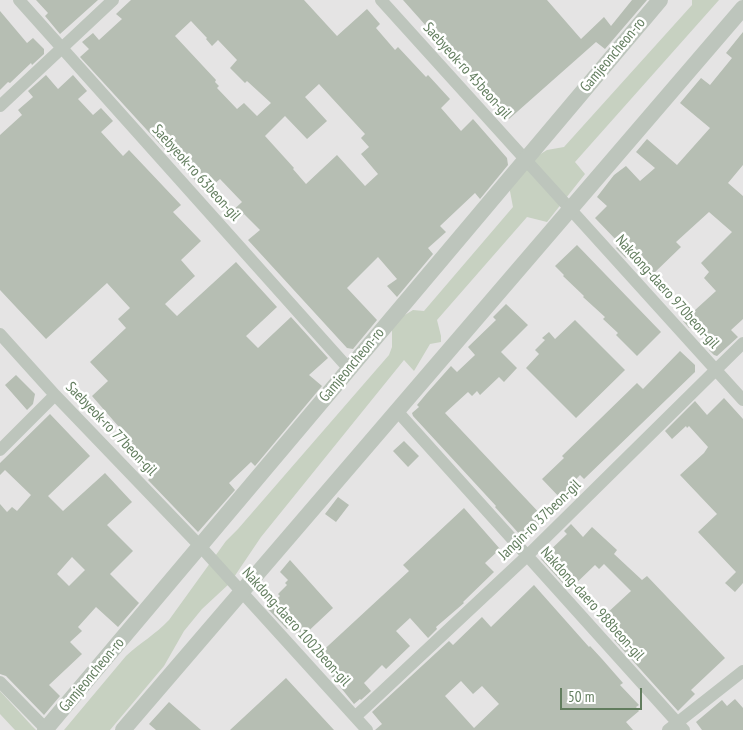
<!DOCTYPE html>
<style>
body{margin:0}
#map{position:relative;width:743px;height:730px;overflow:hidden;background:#f5f0f3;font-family:"PT Sans Narrow",sans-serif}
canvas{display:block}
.scale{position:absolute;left:560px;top:688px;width:82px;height:22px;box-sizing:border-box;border:2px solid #627d5e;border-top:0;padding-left:6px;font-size:15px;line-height:18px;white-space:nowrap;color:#627d5e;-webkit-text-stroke:4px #fff;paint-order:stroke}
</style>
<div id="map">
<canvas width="743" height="730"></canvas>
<div class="scale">50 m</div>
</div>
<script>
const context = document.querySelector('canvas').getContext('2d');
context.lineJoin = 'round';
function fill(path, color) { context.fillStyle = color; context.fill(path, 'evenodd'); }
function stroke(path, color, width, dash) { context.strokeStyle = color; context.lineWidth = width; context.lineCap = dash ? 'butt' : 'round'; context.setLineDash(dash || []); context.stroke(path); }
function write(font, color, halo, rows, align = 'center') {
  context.font = font + ' "PT Sans Narrow",sans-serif'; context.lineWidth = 5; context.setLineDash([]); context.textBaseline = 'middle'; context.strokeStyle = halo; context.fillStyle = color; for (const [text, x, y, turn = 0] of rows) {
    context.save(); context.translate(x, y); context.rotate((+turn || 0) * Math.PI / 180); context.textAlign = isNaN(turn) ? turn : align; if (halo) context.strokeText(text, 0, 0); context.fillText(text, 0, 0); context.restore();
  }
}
fill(new Path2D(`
 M0 0H743V730H0Z`), '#e5e4e4');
fill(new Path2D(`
 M692 0H719L575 162 585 174 547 222 527 217 437 320 441 336V342L430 344 414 371 404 360 261 537 230 583 202 609 184 631 164 666 110 730H64L126 656C140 643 156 634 169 620L226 541 238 529 389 355 392 347V329L395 321 413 310 424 311 513 207 509 186 539 155 547 150 564 147 692 5Z
 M0 691 32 726 36 730H15L0 714Z`), '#c7d1c1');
fill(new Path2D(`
 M36 0H98L60 34 45 16 48 13Z
 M131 0H304L337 36 367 9 380 24 376 28 395 50 398 47 426 77 428 75 450 99 441 108 461 131 473 119 507 158 508 165 480 199 475 193 440 226 446 232 428 248 433 254 397 297 387 286 397 279 378 257 347 288 377 320 353 349 347 348 248 240 260 230 244 214 237 220 230 213 242 202 220 179 206 191 168 153 80 57 89 49 82 42 93 33 99 40 122 19 116 14ZM191 21 207 38 206 39 212 46 218 40 237 60 230 68 245 83 247 81 271 103 257 116 244 103 237 109 217 88 219 86 215 82 216 80 175 36ZM319 84 365 134 361 138 369 147 361 154 378 174 365 186 337 155 306 184 293 169 294 168 265 136 285 116 307 139 327 121 305 97Z
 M403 0H547L581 39 604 17 611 26 632 0H647L605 49 596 42 509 119Z
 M0 11 27 43 33 38 44 49V54L32 65 31 63 10 83 8 82 0 90Z
 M743 32V165L728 183 743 196V319L731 330 738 337 717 356 714 355 709 350 714 346 694 324 689 328 683 321 716 291 704 278 709 272 701 263 732 232 709 212 676 242 681 247 652 275 631 254 626 258 616 248 620 244 595 218 607 206 597 197 614 175 626 166 640 181 655 168 636 152 647 139 677 165 710 128 680 103 701 78 710 85 732 58 726 53Z
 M46 75 58 89 73 75 87 91 78 99 93 115 101 108 113 121 101 132 123 156 129 150 181 205 173 212 201 241 181 260 195 276 165 304 177 316 236 262 277 307 246 336 258 348 291 317 328 358 309 375 322 386 255 466 251 462 229 483 235 490 198 532 148 480 151 477 138 463 140 461 128 447 133 443 92 396 108 381 90 362 126 328 118 319 130 308 107 283 46 339 0 290V135L22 115 18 110 33 97 28 91Z
 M577 245 661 332 637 356 616 335 618 333 603 319 605 317 583 297 584 296 563 276 564 275 555 266Z
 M506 304 528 325 501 352 517 368 504 382 499 377 480 395 477 391 472 396 468 392 445 413 545 519 528 536 524 533 521 536 513 527 495 507 496 506 413 416 412 413 419 407 417 405 427 393 451 366 457 372 475 355 468 347 496 320 493 317Z
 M575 320 625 370 576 418 526 368 539 354 535 350 545 340 542 338 549 332 555 339Z
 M680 351 695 365V372L584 479 580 475 566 490 569 493 562 500 542 479 564 458 562 456 637 383 643 389Z
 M16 375 35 394 33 404 27 410 5 385Z
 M724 398 743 419V583L735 592 725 583 736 572 698 532 717 514 680 475 704 453 708 447 689 426 687 428 686 426 672 439 665 431 695 401 707 415Z
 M50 414 90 456 48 496 63 511 105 473 132 502 107 525 133 551 110 574 139 603 118 627 96 607 78 627 82 631 70 642 82 654 49 685 60 696 44 715 6 676 0 674V504L7 512 12 507 17 511 31 495 5 470 0 475V463ZM72 557 85 570 69 586 57 574Z
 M404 441 419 456 408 467 393 451Z
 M338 497 349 505 336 522 325 514Z
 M464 508 500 549 485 563 494 572 463 602 464 603 436 627 437 629 428 638 410 618 396 631 410 646 386 669 382 665 364 683 371 691 361 700 360 699 354 704 316 657 409 571 403 565Z
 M571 524 583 537 592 527 617 550 614 554 642 580 647 576 725 658 691 690 695 694 678 711 614 640 622 633 605 615 631 591 604 564 599 569 595 565 569 590 541 559 567 534 564 531Z
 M290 560 333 608 301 638 290 626 287 629 267 608 280 596 278 594 287 585 285 583 288 580 280 572Z
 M534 585 589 647 590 646 602 659 623 683 620 685 639 705 636 707 639 711 626 722 633 730H375L382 724 372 712 449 641 453 645 482 617 491 627ZM461 681 473 694 482 686 499 704 474 728 445 696Z
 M286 678 334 730H230Z
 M735 699 743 708V730H702L696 722 722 700 727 706Z
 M169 702 201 730H156L149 724Z`), '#b6beb3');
stroke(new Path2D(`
 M19 0 349 369
 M381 0 743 400
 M0 106 113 0
 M0 334 55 395 200 546 367 730
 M397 411 684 730
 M0 450 55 395
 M0 682 46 729
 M355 717 527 556 743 343
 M668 730 743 671`), '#bdc5bc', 12);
stroke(new Path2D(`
 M45 730 660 0
 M123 730 743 8`), '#bdc5bc', 16);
write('15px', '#627d5e', '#fff', [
 ["Gamjeoncheon-ro",613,55,-50],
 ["Saebyeok-ro 45beon-gil",467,71,48],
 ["Saebyeok-ro 63beon-gil",196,173,48],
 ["Nakdong-daero 970beon-gil",667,292,48],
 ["Gamjeoncheon-ro",352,365,-50],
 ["Saebyeok-ro 77beon-gil",111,429,46],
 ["Jangin-ro 37beon-gil",540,520,-44],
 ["Nakdong-daero 988beon-gil",592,604,48],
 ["Nakdong-daero 1002beon-gil",296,627,48],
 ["Gamjeoncheon-ro",92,675,-50]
]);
</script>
